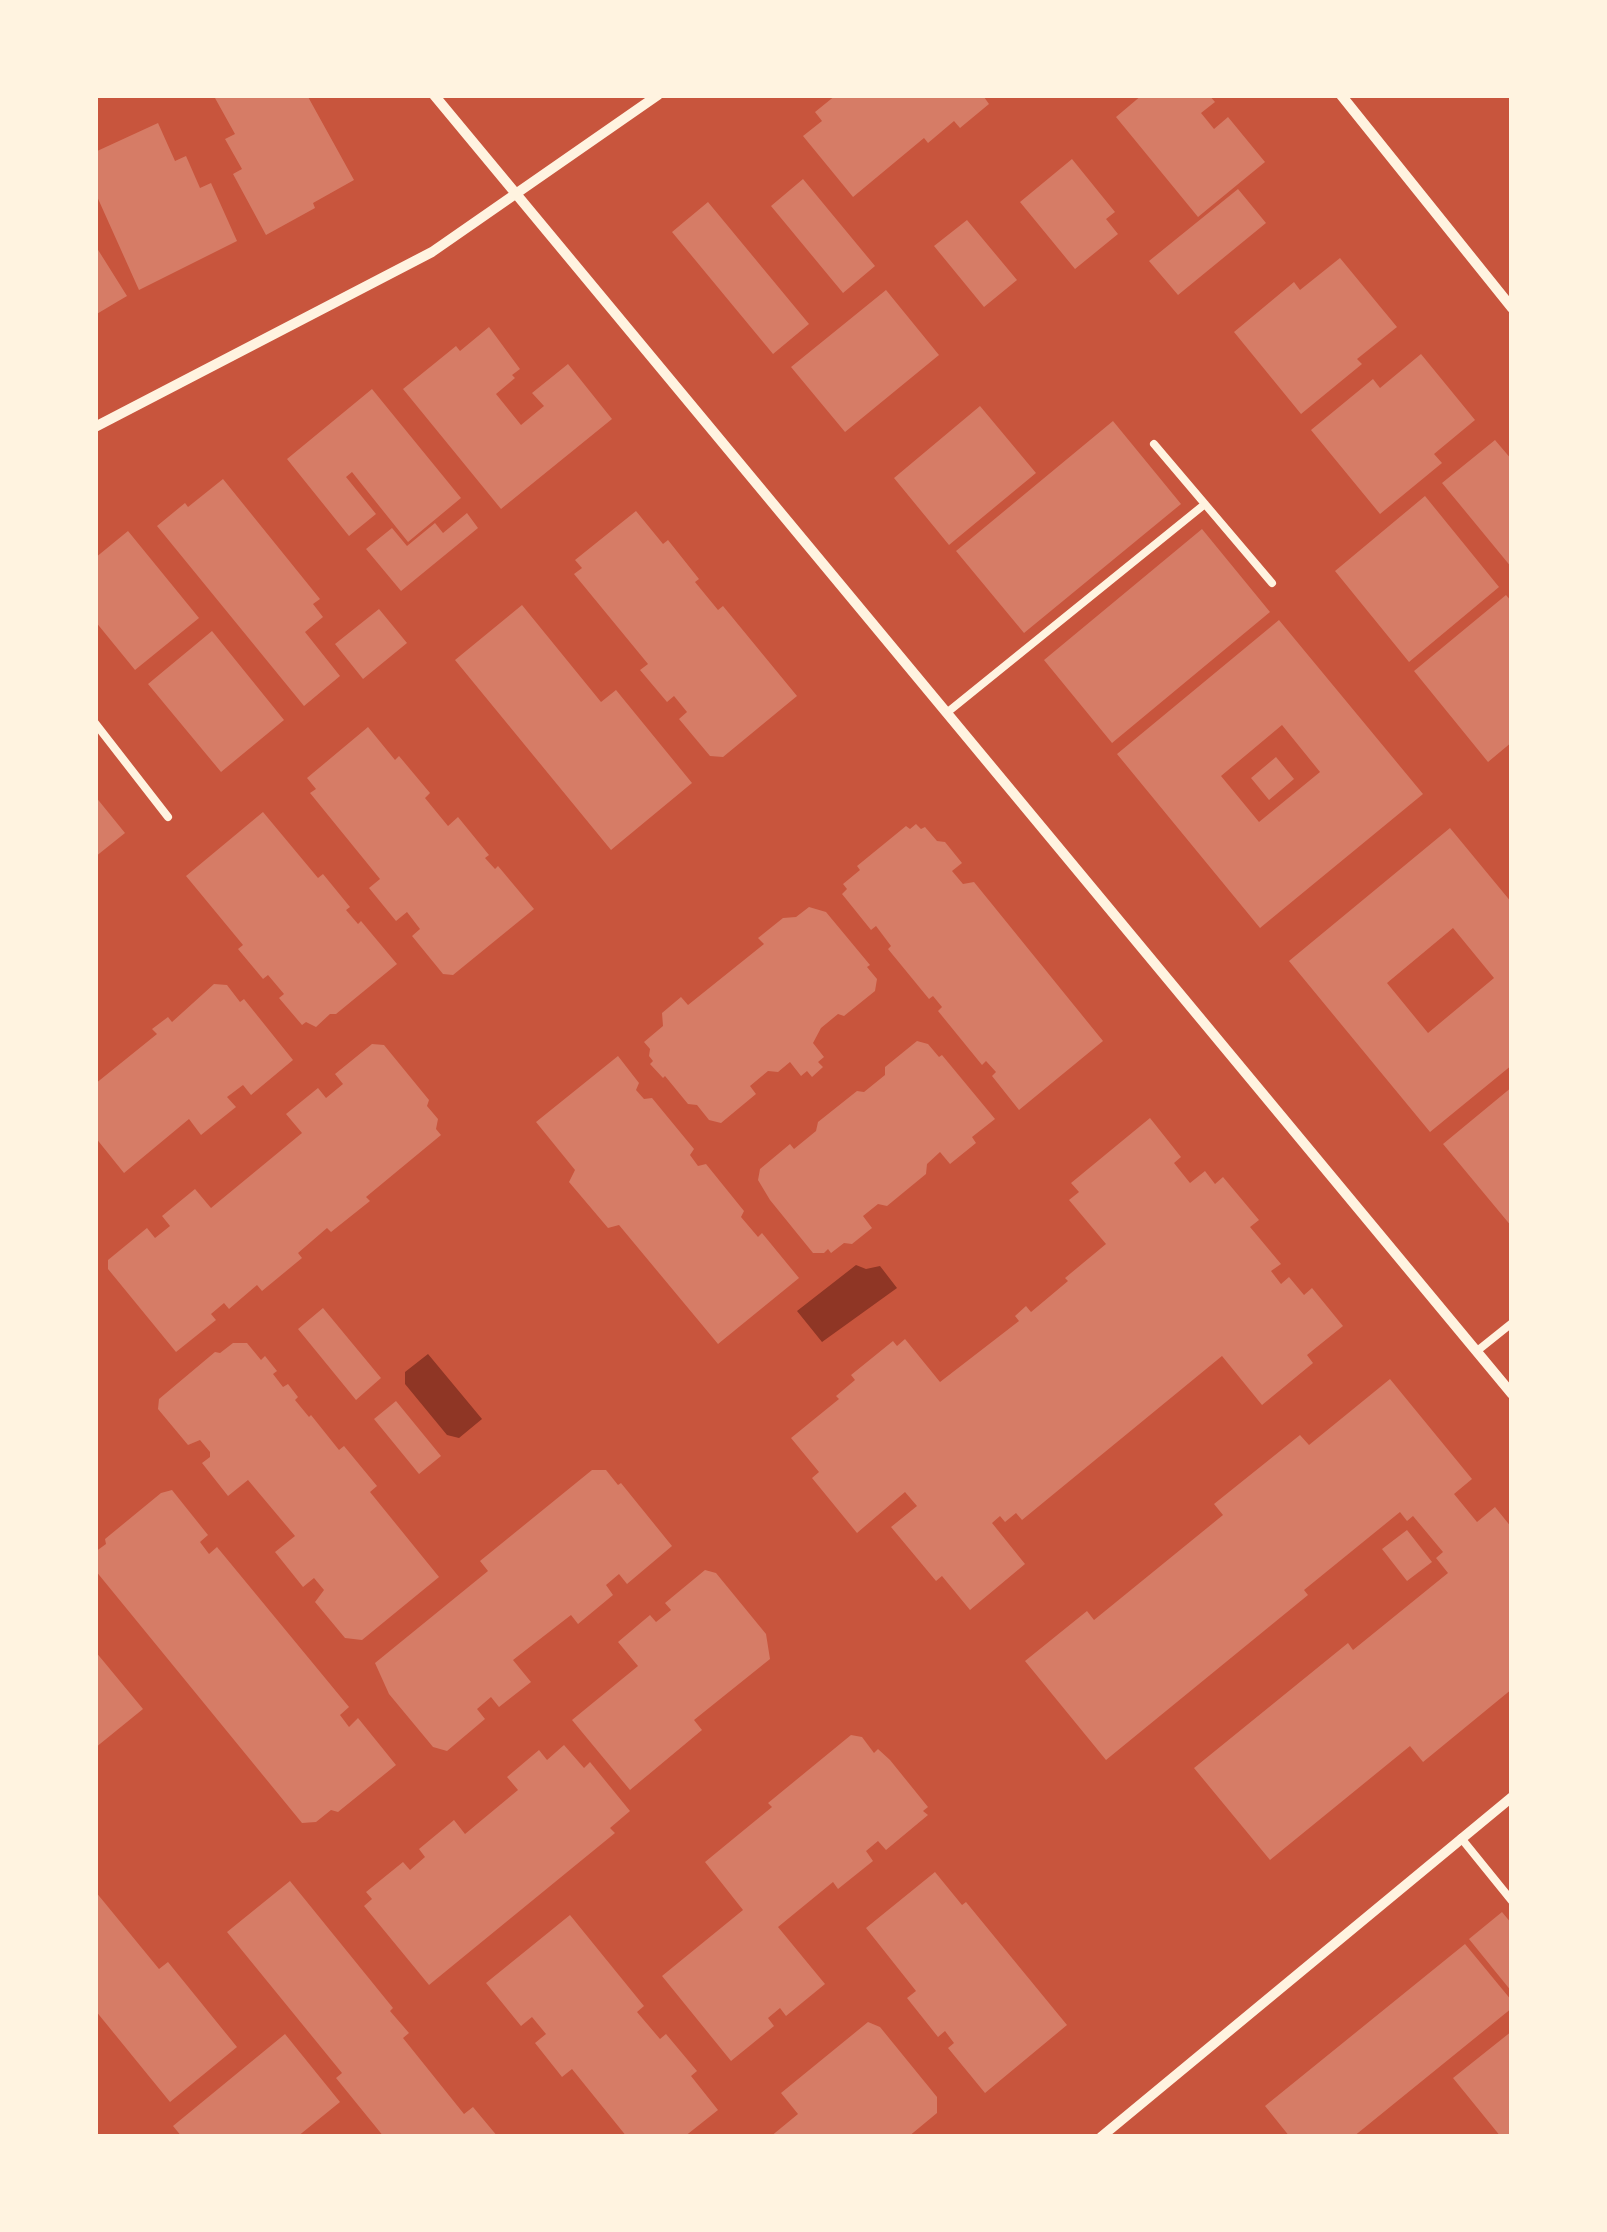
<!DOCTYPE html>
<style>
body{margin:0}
#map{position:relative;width:1607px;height:2232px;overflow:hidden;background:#c8553d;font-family:Jost,sans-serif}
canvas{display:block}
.frame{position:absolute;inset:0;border:98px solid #fff3e0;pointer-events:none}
</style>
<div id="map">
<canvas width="1607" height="2232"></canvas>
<div class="frame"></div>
</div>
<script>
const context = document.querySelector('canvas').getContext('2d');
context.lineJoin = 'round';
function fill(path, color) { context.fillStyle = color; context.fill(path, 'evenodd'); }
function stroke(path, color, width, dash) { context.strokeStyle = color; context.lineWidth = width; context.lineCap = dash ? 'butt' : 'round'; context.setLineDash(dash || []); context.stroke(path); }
fill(new Path2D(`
 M856 1265 866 1269 880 1266 897 1288 822 1342 797 1311Z
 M428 1354 482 1419 459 1438 447 1435 405 1384V1372Z`), '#8f3625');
fill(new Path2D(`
 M220 95H307L354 180 313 203 315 208 266 235 233 174 242 169 225 139 235 134 215 98Z
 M836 95H986L984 97 989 104 960 128 954 121 928 143 924 138 853 197 803 136 822 121 815 112Z
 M1142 95H1209L1215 102 1201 113 1214 129 1228 117 1265 162 1198 217 1116 117Z
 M158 123 175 161 186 156 200 188 211 183 237 241 139 290 95 192V152Z
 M1072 159 1115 212 1106 219 1118 234 1075 269 1020 202Z
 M803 179 875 266 843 293 771 206Z
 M1238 189 1266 223 1178 295 1149 261Z
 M708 202 809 324 773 354 672 232Z
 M967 220 1017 280 984 307 934 246Z
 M95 245 127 296 95 315Z
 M1340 258 1397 327 1357 359 1362 364 1301 414 1234 332 1294 282 1300 290Z
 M886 290 939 355 845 432 791 367Z
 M489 327 520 369 512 375 515 378 496 394 521 425 544 406 532 393 568 364 612 419 501 509 403 389 456 346 460 351Z
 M1421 354 1475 420 1434 454 1442 463 1380 514 1311 430 1373 379 1380 388Z
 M372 389 461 498 408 542 352 472 346 477 376 514 349 536 287 459Z
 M980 406 1036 473 949 545 894 478Z
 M1113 421 1181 504 1024 633 956 551Z
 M1495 440 1512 460V568L1442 483Z
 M223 479 320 599 313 604 323 617 305 632 340 676 304 706 157 526 185 503 188 507Z
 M1425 496 1499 587 1409 662 1335 571Z
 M636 511 663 544 668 540 699 579 695 582 718 610 723 606 797 696 723 757 710 756 679 719 687 712 674 696 667 702 640 670 648 664 574 574 582 568 575 560Z
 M467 513 478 528 401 591 366 549 392 528 407 546 435 523 443 533Z
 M1202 529 1270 612 1112 743 1044 660Z
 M128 531 199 618 135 670 95 621V558Z
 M1506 595 1512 602V742L1488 762 1414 671Z
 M522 605 601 702 616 690 692 783 611 850 455 660Z
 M379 609 407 643 363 679 335 644Z
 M1279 620 1423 794 1260 928 1117 754ZM1282 725 1320 772 1259 822 1221 776Z
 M212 631 284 720 221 772 148 684Z
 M368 727 395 760 399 756 430 793 425 798 448 826 458 817 489 855 485 858 495 869 498 866 534 909 453 975 443 974 412 936 420 929 407 912 396 921 369 888 380 879 310 793 316 789 307 778Z
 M1276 757 1294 779 1269 800 1251 778Z
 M95 796 125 833 95 857Z
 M263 812 318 878 323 874 350 907 346 910 358 924 361 921 397 964 336 1014H330L316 1027 306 1022 302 1025 279 998 284 994 268 975 263 979 238 949 243 945 186 876Z
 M916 824 921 829 925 827 937 841 945 842 962 863 952 871 963 884 974 882 1103 1041 1019 1110 992 1076 996 1072 986 1061 982 1065 938 1011 942 1007 933 996 929 999 888 949 891 946 876 926 871 930 842 894 847 889 843 884 860 870 857 866 906 826 910 829Z
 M1450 828 1512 903V1065L1430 1132 1289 961ZM1453 928 1494 978 1428 1033 1387 983Z
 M809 907 826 912 870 965 867 967 877 979 875 991 844 1016 838 1014 821 1028 813 1043 824 1057 818 1062 823 1067 812 1077 807 1071 801 1076 790 1062 778 1072 768 1071 750 1086 756 1094 721 1123 709 1120 697 1105 688 1104 665 1076 663 1078 650 1064 653 1061 649 1056 650 1049 644 1042 663 1026 662 1013 681 997 688 1005 764 944 758 938 783 918 796 917Z
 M214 984 227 985 240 1002 244 999 293 1060 251 1095 243 1085 227 1097 236 1107 201 1135 189 1119 124 1173 95 1137 98 1090 95 1084 157 1034 152 1029 168 1017 172 1022Z
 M917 1041 928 1044 939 1057 942 1055 995 1119 972 1137 976 1143 950 1164 940 1152 927 1164 926 1174 887 1206 878 1204 863 1216 872 1228 852 1244 844 1243 831 1253 828 1249 824 1253H813L770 1200 758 1180 760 1169 790 1144 794 1149 816 1131 818 1122 857 1091 864 1092 885 1075V1067Z
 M372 1044 384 1045 429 1100 427 1106 438 1119 436 1129 441 1135 366 1197 370 1201 331 1232 327 1228 298 1253 302 1258 262 1291 257 1285 229 1309 224 1303 211 1314 216 1320 176 1352 108 1269V1260L147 1228 155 1238 170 1226 162 1216 195 1189 211 1208 302 1133 286 1114 318 1088 326 1098 343 1084 335 1074Z
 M618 1056 639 1083 636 1090 644 1099 652 1098 694 1149 690 1155 698 1166 706 1164 744 1211 741 1217 758 1237 762 1233 799 1278 718 1344 619 1225 608 1228 569 1182 575 1170 536 1122Z
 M1512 1087V1227L1443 1144Z
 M1150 1118 1181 1157 1174 1163 1190 1183 1205 1171 1215 1184 1223 1177 1259 1220 1250 1227 1281 1264 1271 1271 1281 1284 1289 1277 1304 1295 1312 1288 1343 1326 1307 1355 1313 1363 1262 1405 1222 1356 1022 1520 1016 1513 1005 1522 1000 1516 992 1523 1025 1564 970 1610 942 1576 936 1581 891 1527 917 1506 905 1492 857 1533 812 1478 819 1472 791 1438 839 1399 836 1396 855 1380 851 1375 893 1341 897 1346 905 1339 940 1382 1019 1321 1015 1316 1026 1306 1031 1312 1068 1281 1065 1278 1106 1244 1069 1200 1079 1192 1071 1183Z
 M323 1308 381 1378 356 1400 298 1329Z
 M233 1343H247L261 1360 265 1356 277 1371 273 1374 283 1387 288 1384 298 1397 295 1400 309 1417 311 1415 339 1450 344 1446 377 1486 370 1492 439 1577 362 1640 345 1638 315 1602 324 1590 314 1578 303 1587 275 1552 295 1536 248 1480 228 1496 202 1463 210 1457V1452L200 1440 188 1445 158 1409 159 1399 215 1352 220 1353Z
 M1390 1379 1472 1479 1454 1494 1477 1522 1495 1507 1512 1528V1689L1423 1762 1410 1746 1270 1860 1194 1768 1348 1643 1353 1650 1448 1573 1436 1558 1443 1552 1413 1516 1407 1521 1400 1512 1304 1590 1308 1595 1106 1760 1025 1661 1087 1611 1094 1620 1223 1515 1214 1504 1300 1435 1309 1445Z
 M396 1401 441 1456 419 1474 374 1419Z
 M592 1470H606L618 1485 621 1483 672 1546 627 1584 619 1574 606 1585 613 1595 578 1624 571 1615 513 1660 531 1682 499 1707 491 1697 477 1709 485 1719 447 1751 433 1747 389 1694 375 1663 488 1571 480 1561Z
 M172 1490 208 1535 200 1542 209 1554 217 1547 349 1707 340 1715 349 1727 358 1718 396 1765 338 1812 331 1810 316 1822 302 1823 95 1570V1552L106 1544 105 1539 161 1493Z
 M1407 1530 1432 1562 1407 1581 1382 1549Z
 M705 1570 716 1573 766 1634 770 1659 694 1720 702 1730 630 1790 572 1720 638 1666 618 1642 650 1615 656 1622 671 1610 665 1603Z
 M95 1651 143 1709 95 1748Z
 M851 1735 862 1737 874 1753 878 1749 890 1760 928 1807 923 1811 928 1815 886 1850 878 1841 866 1851 873 1861 838 1889 833 1882 778 1927 825 1984 786 2016 780 2008 768 2018 774 2026 731 2061 662 1976 743 1910 705 1862 772 1807 768 1803Z
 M564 1745 584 1768 590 1762 630 1811 610 1828 615 1833 429 1985 364 1906 372 1899 366 1892 403 1862 410 1870 425 1857 419 1849 454 1820 465 1834 518 1790 507 1777 539 1750 547 1760Z
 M935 1872 962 1905 966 1902 1067 2025 985 2093 948 2048 954 2043 945 2031 938 2037 907 1998 916 1991 866 1928Z
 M290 1881 393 2008 390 2011 409 2033 403 2038 464 2114 473 2107 498 2137H384L336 2078 342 2073 227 1932Z
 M95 1891 159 1969 168 1962 237 2047 170 2102 95 2010Z
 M1502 1912 1512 1924V1992L1469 1939Z
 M570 1915 644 2006 637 2012 660 2039 666 2034 697 2071 691 2076 718 2110 684 2137H627L572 2069 562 2077 535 2043 546 2034 532 2017 521 2026 486 1983Z
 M1465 1944 1512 2001V2008L1353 2137H1290L1265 2106Z
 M868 2022 880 2027 937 2097V2113L908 2137H770L798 2114 781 2093Z
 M1512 2031V2137H1501L1453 2078Z
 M285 2034 340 2102 297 2137H182L173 2126Z`), '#d67c66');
stroke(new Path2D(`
 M1154 444 1272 583
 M949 711 1205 504
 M95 723 168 817
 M1477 1351 1512 1323
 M1461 1838 1512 1901`), '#fff3e0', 8);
stroke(new Path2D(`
 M434 95 1512 1394
 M1341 95 1512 308
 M95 427 432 252 658 95
 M1101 2137 1512 1797`), '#fff3e0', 10);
</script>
